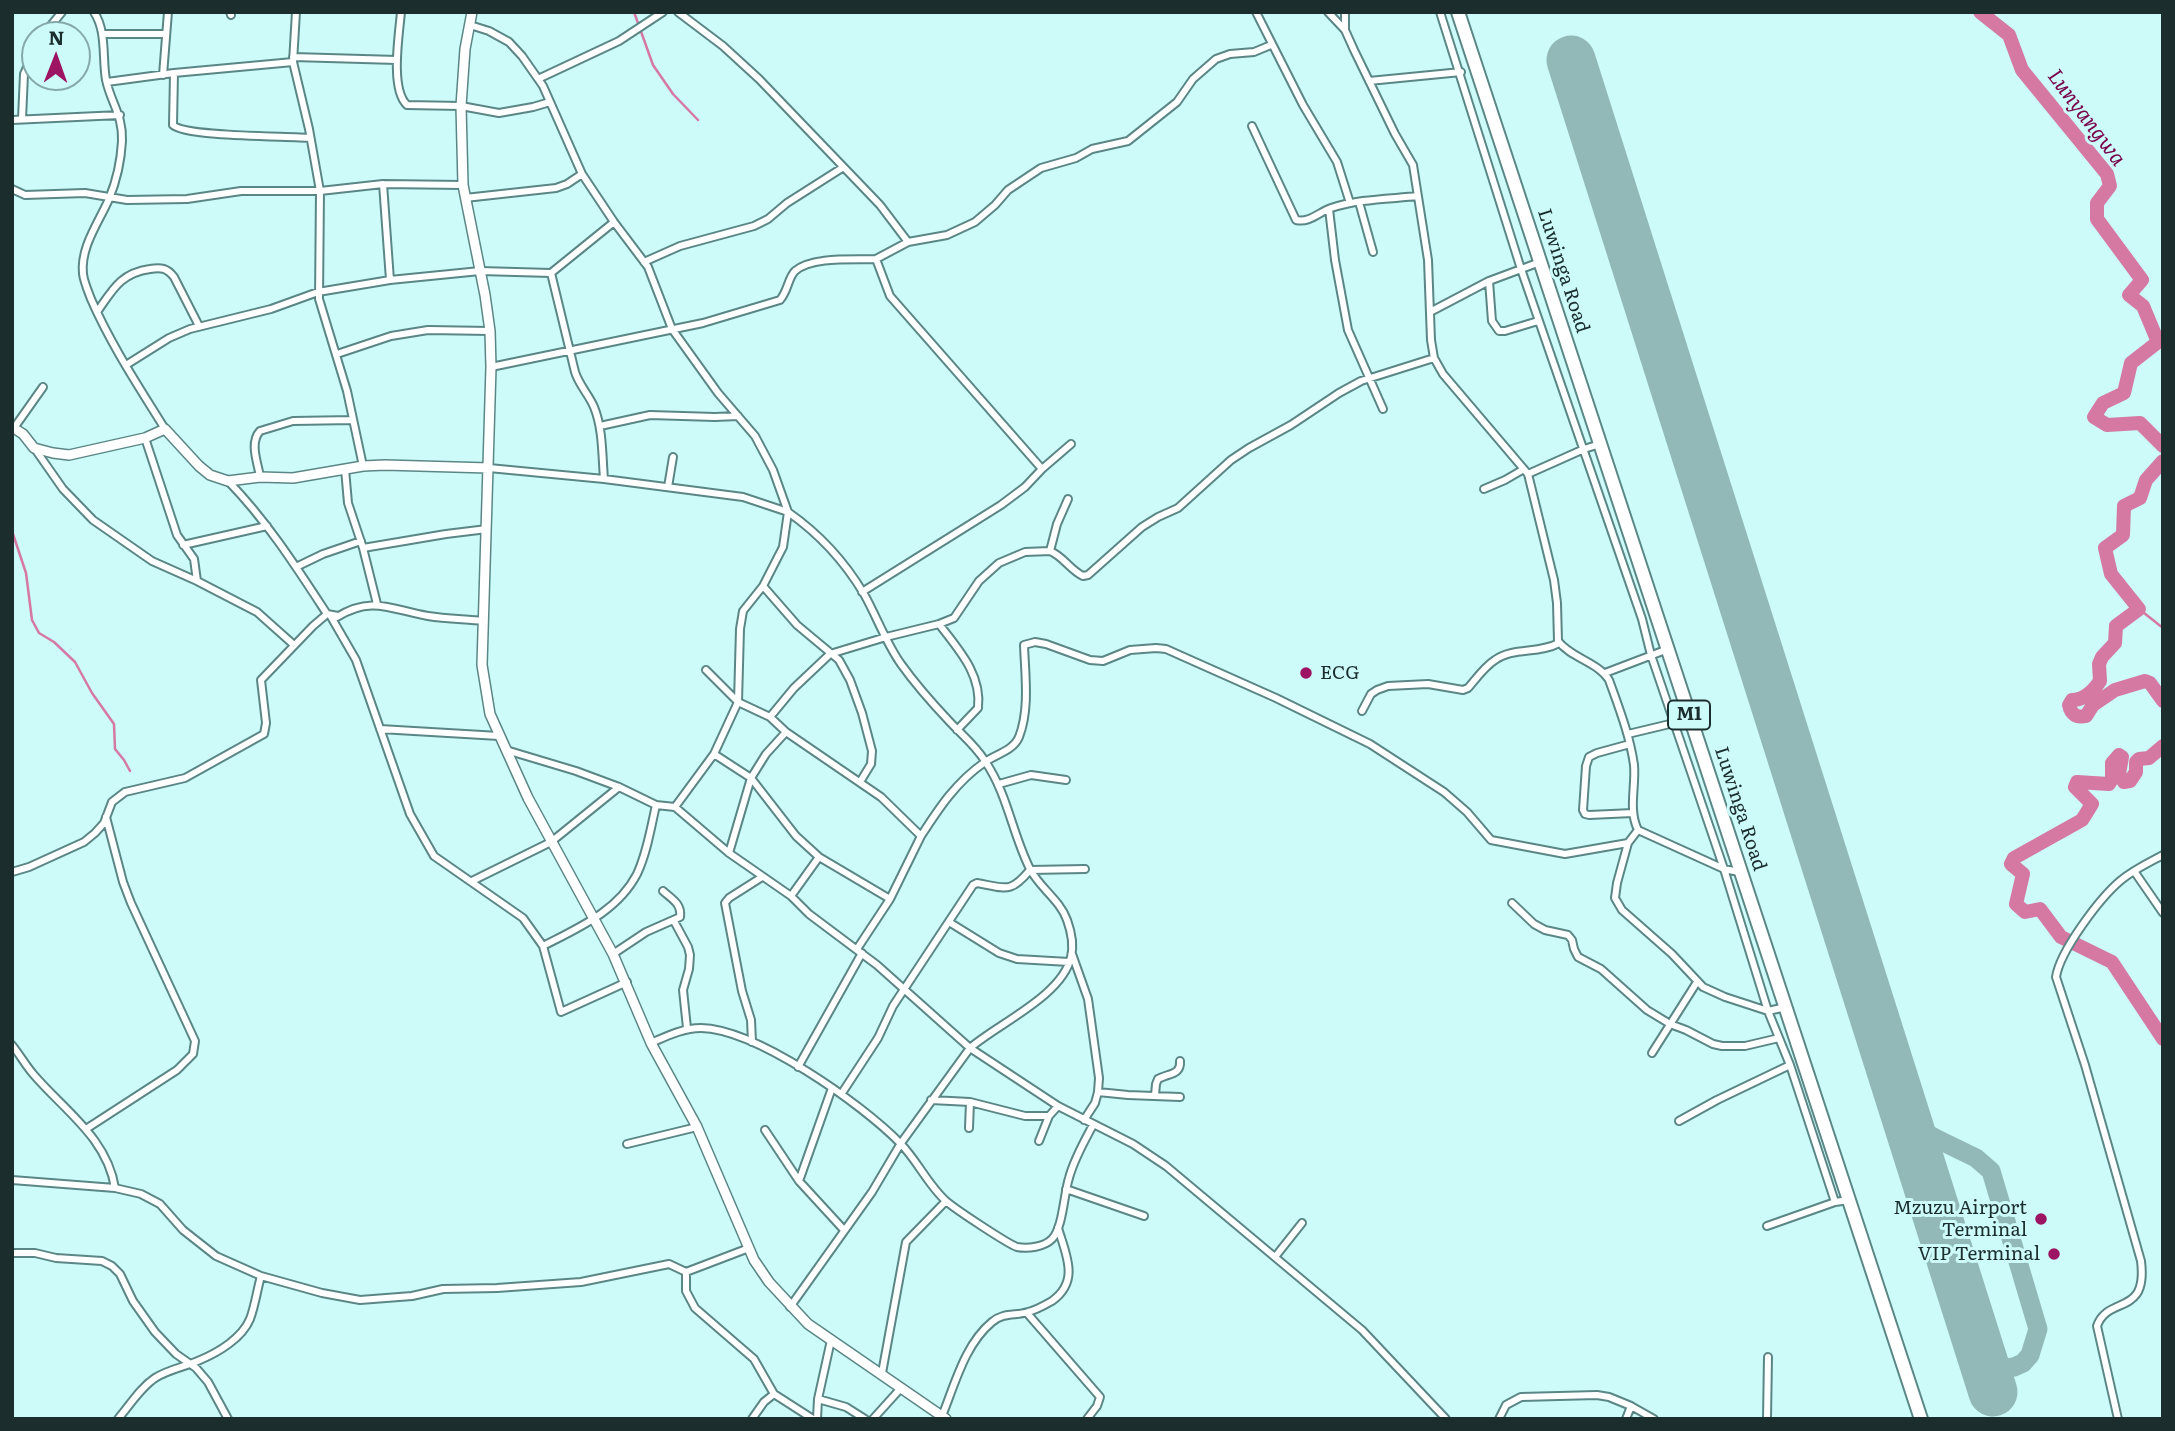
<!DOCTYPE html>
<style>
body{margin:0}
#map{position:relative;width:2175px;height:1431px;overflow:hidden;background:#ccfbfa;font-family:Literata,serif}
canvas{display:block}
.frame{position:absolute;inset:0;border:14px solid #1b2d2d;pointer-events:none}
.north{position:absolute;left:21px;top:21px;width:70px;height:70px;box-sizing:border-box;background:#ccfbfa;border:2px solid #85a9a8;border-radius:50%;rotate:1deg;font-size:19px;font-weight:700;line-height:28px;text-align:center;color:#1b2d2d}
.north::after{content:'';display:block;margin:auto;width:24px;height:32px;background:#9d1463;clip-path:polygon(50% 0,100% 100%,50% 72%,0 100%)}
</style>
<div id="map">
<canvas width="2175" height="1431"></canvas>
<div class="frame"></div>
<div class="north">N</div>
</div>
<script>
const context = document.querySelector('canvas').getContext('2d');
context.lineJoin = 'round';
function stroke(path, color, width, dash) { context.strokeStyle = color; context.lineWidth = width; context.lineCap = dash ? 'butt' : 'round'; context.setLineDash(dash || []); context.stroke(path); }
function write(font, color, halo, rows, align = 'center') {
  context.font = font + ' Literata,serif'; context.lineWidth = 6; context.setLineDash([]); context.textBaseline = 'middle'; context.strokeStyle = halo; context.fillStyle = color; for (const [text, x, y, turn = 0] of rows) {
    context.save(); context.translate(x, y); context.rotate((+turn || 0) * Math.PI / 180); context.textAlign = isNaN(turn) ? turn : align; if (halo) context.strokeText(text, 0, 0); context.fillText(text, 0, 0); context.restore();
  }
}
stroke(new Path2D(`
 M634 12 653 65 673 94 698 120
 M12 531 26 573 32 620 39 633 54 642 75 662 92 693 114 724 115 749 124 760 130 771
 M2139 609 2163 628`), '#d578a2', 2.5);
stroke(new Path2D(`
 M1980 12 2009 35 2022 70 2107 174 2110 186 2097 203V219L2142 280 2129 295 2143 306 2158 342 2131 363 2124 393 2103 403 2094 417 2107 425 2140 423 2163 446
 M2163 461 2146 480 2140 498 2124 506 2123 535 2105 548 2111 574 2139 609 2116 626 2115 643 2102 657 2099 664 2100 681C2094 690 2084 700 2072 700L2069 705C2071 715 2077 718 2086 716L2093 705 2115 690 2145 681 2150 683 2163 701
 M2163 746 2149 758 2139 759 2136 762V772L2130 781 2124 782 2119 774 2122 757 2119 755 2112 763V779L2109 784 2077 782 2075 787 2092 804 2082 820 2014 858 2011 864 2023 874 2016 904 2025 912 2040 909 2061 937 2112 962 2163 1039`), '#d578a2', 14);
stroke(new Path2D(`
 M1908 1123 1937 1139 1976 1158 1991 1171 2038 1329 2030 1355 2023 1363 2014 1367 2006 1368 1997 1365 1982 1354
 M1922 1167 1927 1149 1937 1139`), '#92b8b7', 19);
stroke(new Path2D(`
 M1571 60 1993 1392`), '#92b8b7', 49);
const street = new Path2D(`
 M94 12C107 32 102 57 106 80 111 103 123 115 122 141 121 160 116 182 109 199 99 222 80 247 83 274 84 282 88 291 91 299 111 345 139 387 165 429
 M230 12 231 15
 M296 12 293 62 309 129 320 191 319 299 347 391 363 466
 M401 12C399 35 390 89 407 105L461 106 499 113 533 107 550 102
 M678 12 723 46 759 79 880 205 908 242 876 259
 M1256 12 1303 105 1337 162 1350 203
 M1328 12 1345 30
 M1345 12V30L1354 50 1395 134 1413 165 1428 260 1431 340 1434 358 1443 374 1528 474 1554 580 1557 603 1558 641C1571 658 1598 662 1609 680 1619 708 1630 736 1634 765 1636 786 1628 810 1638 830L1628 843 1617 883 1615 898 1622 910 1672 954 1703 987 1725 997 1768 1011 1786 1007
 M1440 12 1521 269 1642 619 1651 655 1724 869 1768 1011 1790 1065 1835 1202 1849 1200
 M470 25 489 31 509 42 522 56 543 86 582 174 614 222 648 267 672 329 718 393 755 436 773 470 788 512 743 497 604 479 489 468
 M103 34H166
 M43 35 62 12
 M293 57 397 60
 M174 73 173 125C185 137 287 136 310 138
 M163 75 168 12
 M538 79 619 41 663 12
 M1369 81 1461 72
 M107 82 174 73 293 62
 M22 119 24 74 35 49
 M12 120 120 115
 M1252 126 1296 220C1310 223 1319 212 1331 208 1358 199 1389 199 1418 196
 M383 184 390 280
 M12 189 25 195 85 193 127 200 187 199 241 191H320L383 184 463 185
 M465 198 556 188 567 184 582 174
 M1359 202 1373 252
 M1329 209 1335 260 1348 330 1383 409
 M908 242 947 235 975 222 995 205 1008 190 1041 168 1076 158 1092 149 1128 141 1177 102 1193 79 1216 59 1230 54 1254 52 1271 45
 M644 262 680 246 754 226 768 219 787 203 842 168
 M551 273 575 372C579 385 589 395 594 407 603 429 602 455 604 479
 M1489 281 1492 321 1499 331H1505L1538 321
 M97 312C113 289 121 273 150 269 161 267 167 268 174 277L199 326
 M1430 312 1489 281 1540 262
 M337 354 391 336 428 330 490 331
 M126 365 169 338 190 329 271 309 318 292 390 280 480 271 551 273 614 222
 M491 367 703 323 780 300C788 291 788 278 795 271 812 256 855 260 876 259L890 296 1042 469 1025 487 1001 505 862 592
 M600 426 650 415 715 417 738 416
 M14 428 43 387
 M145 438 177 535 194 559 197 581
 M35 449 63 489 93 520 152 561 197 581 257 612 294 645
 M345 469 348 503 363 548 377 604
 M1042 469 1071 444
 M1528 474 1584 449 1600 444
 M260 477C258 463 249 443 260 431L293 421 353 420
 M228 481C267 521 297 568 327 614L338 616
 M668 487 673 457
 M1484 489 1505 480 1524 469
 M183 545 267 526
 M363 548 446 534 487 529
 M1050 551C1063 556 1070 570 1083 576L1088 575 1142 527 1158 517 1178 508 1231 460 1249 448 1291 425 1339 393 1361 381 1434 358
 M296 567 323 554 361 541
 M763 586 797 625 839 660 850 680 862 713 872 751 871 764 860 782
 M330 615 356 660 410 814 434 856 523 918 543 946C578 928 618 911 637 874 647 853 651 827 656 805
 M337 617C372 595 392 610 428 616 447 619 465 619 484 621
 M939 624C958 649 982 674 978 708L957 730
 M706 670 738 702
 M1605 673 1668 649
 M738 702 740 629 743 611 763 586 783 547 788 512C818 533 845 562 864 594 877 617 886 643 901 664 916 685 932 703 949 721 962 735 975 745 985 761 1008 795 1012 833 1030 869 1039 887 1060 900 1067 920 1071 931 1074 945 1071 957 1062 996 999 1023 970 1048L901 1143 872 1192 790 1307
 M1362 711 1371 694 1377 690 1388 686 1428 684 1463 690 1468 688C1476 679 1484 667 1495 660 1513 647 1539 654 1559 643
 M770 717 794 688 830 654 886 637 939 624 954 618 979 581 999 563 1025 552 1050 551 1057 524 1068 499
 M380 729 499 736
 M1628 734 1674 723
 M1630 744 1597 753 1589 757 1586 766 1583 810 1585 814 1589 815 1633 813
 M506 750 576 771 619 787 656 805 675 807 729 853 791 896 809 914 877 965 970 1048 1058 1106 1133 1144 1166 1166 1362 1330 1446 1419
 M714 754 751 778 796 836 819 857 890 899
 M999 784 1031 775 1066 780
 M675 807 714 754 738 702 770 717 786 732 881 797 921 836 890 899 857 949
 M1638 830 1724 869 1739 872
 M921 836C939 808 956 782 985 762 996 754 1013 751 1019 737 1030 709 1025 674 1024 645L1035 642 1046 644 1090 660 1103 661 1130 650 1156 648 1166 649 1276 698 1370 744 1444 792 1467 812 1491 840 1565 854 1628 843
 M729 853 751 778 766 754 786 732
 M2134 871 2163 913
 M12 872 29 867 84 842 95 833 104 823 112 802 125 792 185 778 264 734 266 723 261 680 313 626 327 614
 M472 881 551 842 619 787
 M791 896 819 857
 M1512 903 1534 924 1545 930 1568 935 1572 940 1574 949 1578 957 1601 969 1647 1010 1670 1024 1686 1030 1713 1044 1722 1046H1745L1779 1038
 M674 921 688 947 690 955 689 969 683 990 687 1028
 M949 922 999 953 1017 959 1069 962
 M543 946 561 1012 627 982
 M613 954 646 932 680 917C682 904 672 899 663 891
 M1072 954 1088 999 1099 1078 1098 1092 1095 1103 1084 1120
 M752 1042 751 1020 742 991 725 903 729 898 762 877
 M651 1043C667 1036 683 1028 701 1028 756 1029 862 1104 900 1143 917 1160 928 1185 946 1201 955 1209 1008 1244 1017 1247 1028 1249 1044 1247 1052 1239 1063 1228 1064 1193 1069 1178 1074 1159 1084 1142 1093 1125
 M12 1045C20 1055 26 1066 34 1075 65 1111 107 1138 115 1188
 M1652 1053 1697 982
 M798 1067 862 953
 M1098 1092 1128 1095 1180 1097
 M842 1093 878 1038 893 1006 973 885 977 883C1006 888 1010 894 1030 870L1085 869
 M1155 1095 1156 1084 1158 1079C1169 1073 1181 1075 1180 1061
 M931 1100 970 1102 1025 1116H1049L1058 1106
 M1679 1121 1717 1100 1790 1065
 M969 1128 970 1102
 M86 1129 177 1070 193 1054 195 1041 131 903 123 882 106 817
 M765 1130 799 1181 844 1230
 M1039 1141 1049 1116
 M627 1144 697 1127
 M12 1180 115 1188 141 1194 160 1204 183 1230 216 1256 261 1276 322 1293 360 1300 412 1296 443 1289 497 1288 581 1282 669 1264 686 1272 749 1248
 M799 1181 832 1088
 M1066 1189 1144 1216
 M1767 1226 1835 1202
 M12 1253H35L56 1258 102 1261 112 1266 120 1274 133 1301 155 1332 176 1354 196 1368 208 1382 228 1419
 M1275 1257 1302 1223
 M686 1272V1291L695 1308 754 1359 774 1394 813 1419
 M1027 1313 1100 1397 1097 1406 1087 1419
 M882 1373 906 1242 946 1201
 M818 1399 846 1407 865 1419
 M942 1416C955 1384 965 1344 992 1322 1004 1312 1015 1316 1028 1312 1036 1310 1045 1305 1052 1301 1080 1281 1066 1255 1058 1228
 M118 1419C130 1405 140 1388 155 1378 169 1369 185 1367 200 1360 219 1352 242 1338 250 1319 255 1306 257 1290 261 1276
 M752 1419 764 1402 774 1394
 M817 1419 818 1399 831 1340
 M873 1419 901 1388
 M1499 1419 1506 1405 1521 1397 1597 1395 1609 1397 1631 1406
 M1626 1419 1631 1406 1654 1419
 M1767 1419 1768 1357
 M2118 1419 2097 1326C2108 1295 2148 1317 2141 1261L2085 1065 2056 977C2060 951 2099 899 2120 881 2133 870 2148 863 2163 855`);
const secondary = new Path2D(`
 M472 12 465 49 461 106 463 185 485 295 490 331 491 367 482 665 490 714 528 798 613 954 651 1043 697 1127 754 1260 769 1282 808 1324 946 1419
 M12 427 23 434 34 448 53 453 69 455 145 438 165 429 199 466 210 475 228 481 260 477 293 478 363 466 385 465 489 468`);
const highway = new Path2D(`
 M1458 12 1921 1419`);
stroke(street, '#5b8686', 10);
stroke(secondary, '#5b8686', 12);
stroke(highway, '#5b8686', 16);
stroke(street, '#fff', 6);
stroke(secondary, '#fff', 9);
stroke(highway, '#fff', 12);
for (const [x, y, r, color] of [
 [1306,673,7,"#9d1463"],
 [2041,1219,7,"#9d1463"],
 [2054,1254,7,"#9d1463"]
]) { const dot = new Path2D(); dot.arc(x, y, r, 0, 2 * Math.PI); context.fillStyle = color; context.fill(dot); stroke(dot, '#ccfbfa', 2.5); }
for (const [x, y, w] of [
 [1689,715,42]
]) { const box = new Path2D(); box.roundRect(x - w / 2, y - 14.5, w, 29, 5); context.fillStyle = '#ccfbfa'; context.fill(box); stroke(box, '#1b2d2d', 2); }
write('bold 18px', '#1b2d2d', null, [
 ["M1",1689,715]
]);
write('19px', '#1b2d2d', '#ccfbfa', [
 ["Luwinga Road",1563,271,72],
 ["Luwinga Road",1740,809,72]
]);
write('19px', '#1b2d2d', '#ccfbfa', [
 ["ECG",1320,673,"left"],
 ["Mzuzu Airport",2027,1208],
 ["Terminal",2027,1230],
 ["VIP Terminal",2040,1254]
], 'right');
write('italic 21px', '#79014a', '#ccfbfa', [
 ["Lunyangwa",2086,118,53]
]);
</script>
